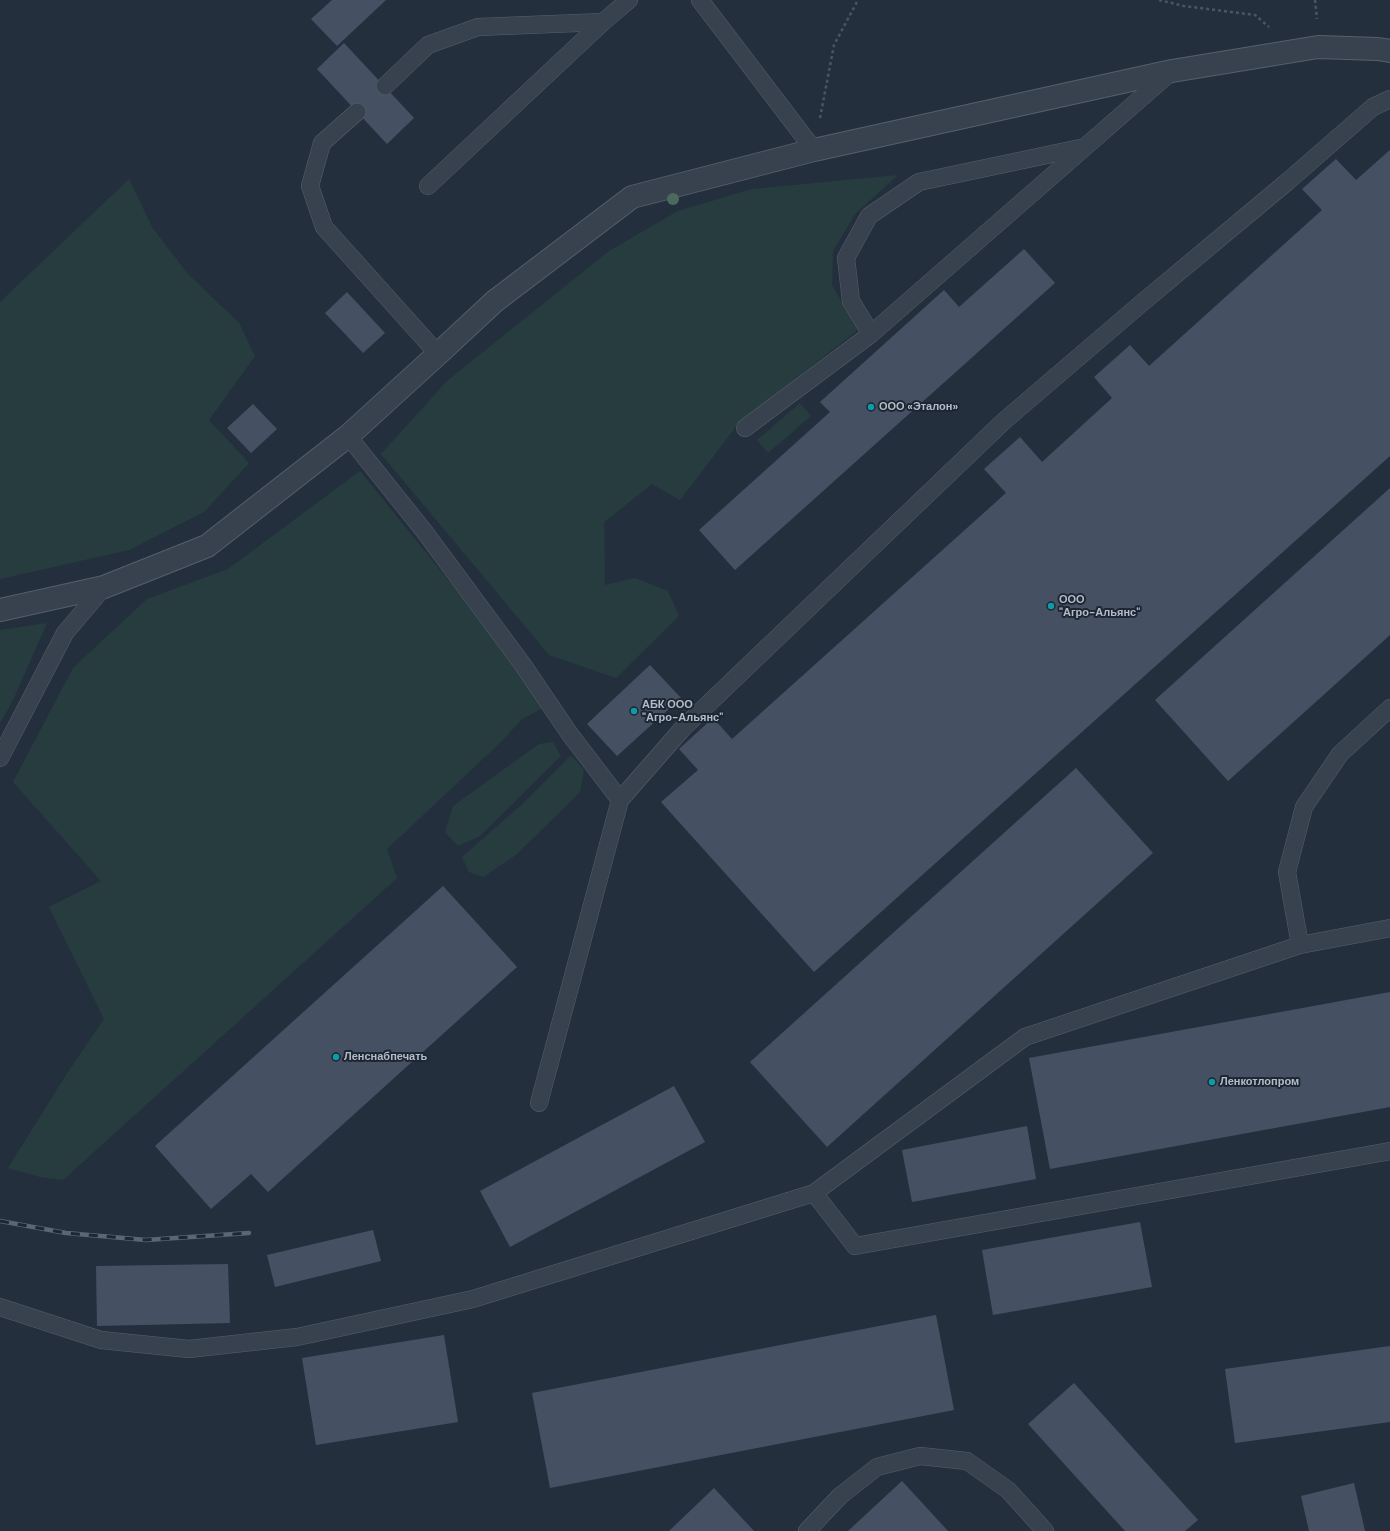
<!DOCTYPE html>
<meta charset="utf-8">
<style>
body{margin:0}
canvas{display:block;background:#242f3e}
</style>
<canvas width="1390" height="1531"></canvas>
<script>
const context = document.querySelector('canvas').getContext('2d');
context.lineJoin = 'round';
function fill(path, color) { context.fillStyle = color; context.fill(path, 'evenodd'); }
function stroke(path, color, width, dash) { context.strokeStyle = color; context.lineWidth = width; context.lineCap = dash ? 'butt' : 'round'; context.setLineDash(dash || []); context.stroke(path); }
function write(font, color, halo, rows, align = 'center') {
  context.font = font + ' "DM Sans",sans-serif'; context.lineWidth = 4; context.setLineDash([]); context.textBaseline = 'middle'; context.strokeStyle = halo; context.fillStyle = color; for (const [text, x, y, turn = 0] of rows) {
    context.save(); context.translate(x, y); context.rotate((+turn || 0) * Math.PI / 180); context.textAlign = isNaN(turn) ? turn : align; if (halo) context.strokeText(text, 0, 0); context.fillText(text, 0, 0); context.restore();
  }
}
fill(new Path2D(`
 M898 175 855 214 833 251 832 285 858 330 738 424 680 500 652 484 604 522 605 585 635 578 668 591 679 616 616 678 549 655 381 454 447 381 609 251 678 211 752 189Z
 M129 179 152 227 187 273 239 323 255 356 209 420 249 463 204 512 129 550 0 579V302Z
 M800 403 811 416 768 453 757 440Z
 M360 471 491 633 543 708 522 719 501 742 387 849 397 878 63 1180 40 1177 8 1168 66 1075 104 1019 49 907 101 881 13 782 73 668 147 599 228 569Z
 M47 623 14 698 0 723V630Z
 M553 742 561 756 480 836 458 846 445 832 453 806 539 744Z
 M571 755 584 770 580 792 516 855 483 877 469 872 462 857 519 807Z`), '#263c3f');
fill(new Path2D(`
 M332 0H386L337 46 311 19Z
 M344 43 414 118 387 144 317 69Z
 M1390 150V456L814 972 661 802 698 770 679 749 713 718 732 739 1006 493 984 469 1020 437 1042 462 1112 398 1094 377 1130 345 1149 366 1322 210 1302 189 1336 159 1356 180Z
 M1024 249 1055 283 735 570 699 530 830 412 820 402 944 290 959 307Z
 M347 292 385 333 363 353 325 313Z
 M253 404 277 429 251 453 227 428Z
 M1390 488V635L1228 781 1155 700Z
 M650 665 681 698 617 756 587 724Z
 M1076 768 1153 853 827 1147 750 1062Z
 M443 886 517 967 268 1192 251 1174 211 1209 155 1146Z
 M1390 992V1107L1050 1169 1029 1058Z
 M674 1086 705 1142 510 1247 480 1191Z
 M1027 1126 1036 1179 912 1202 902 1150Z
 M1140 1222 1152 1287 993 1315 982 1250Z
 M373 1230 381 1261 275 1287 267 1255Z
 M228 1264 230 1323 97 1326 96 1266Z
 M936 1315 954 1410 550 1488 532 1393Z
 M444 1335 458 1422 316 1445 302 1358Z
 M1390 1346V1422L1235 1443 1225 1369Z
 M1074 1383 1198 1520 1185 1531H1125L1028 1424Z
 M902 1481 948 1531H848Z
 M1354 1483 1365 1531H1309L1301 1496Z
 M714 1488 754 1531H669Z`), '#455162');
const lane = new Path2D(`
 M700 0 814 150
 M385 86 428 45 478 27 603 22 629 0
 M357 112 322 143 310 186 324 227 438 354
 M428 186 603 22
 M871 334 851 301 846 258 869 216 919 182 1085 147
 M745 428 871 334 1172 71
 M348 436 424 531 523 665 569 733 620 800 539 1103
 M0 758 65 633 104 587
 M620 800 683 728 1004 421 1143 302 1287 182 1373 107 1390 99
 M1300 945 1287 872 1304 807 1340 754 1390 708
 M814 1193 855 1246 1390 1151
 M0 1307 101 1340 189 1349 297 1337 473 1299 814 1193 1025 1037 1300 945 1390 928
 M807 1531 840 1496 877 1467 920 1456 967 1461 1008 1490 1045 1531`);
const street = new Path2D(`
 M0 610 104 587 207 546 348 436 438 354 495 301 632 197 814 150 1172 71 1318 47 1378 49 1390 51`);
stroke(lane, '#565f6c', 18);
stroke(street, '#565f6c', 24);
stroke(new Path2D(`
 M1159 0 1184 6 1255 15 1269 27
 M1315 0 1317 19
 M820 118 834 45 858 0`), '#44595c', 2.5, [3, 3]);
stroke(lane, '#38414e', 17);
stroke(street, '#38414e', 22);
const rail = new Path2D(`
 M0 1221 66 1233 146 1240 249 1233`);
stroke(rail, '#5a6575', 4.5);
stroke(rail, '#1d2633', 3, [9]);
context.fillStyle = '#4b6a5d';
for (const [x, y] of [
 [673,199]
]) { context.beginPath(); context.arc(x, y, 6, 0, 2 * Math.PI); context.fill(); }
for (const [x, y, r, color] of [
 [871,407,4,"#0f9aa8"],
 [1051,606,4,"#0f9aa8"],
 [634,711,4,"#0f9aa8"],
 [336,1057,4,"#0f9aa8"],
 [1212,1082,4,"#0f9aa8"]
]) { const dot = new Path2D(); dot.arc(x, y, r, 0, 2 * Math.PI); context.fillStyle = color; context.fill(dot); stroke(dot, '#1d2633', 1.5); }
write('bold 11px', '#b4bcc9', '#1d2633', [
 ["ООО «Эталон»",879,407],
 ["ООО",1059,600],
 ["\"Агро-Альянс\"",1059,613],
 ["АБК ООО",642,705],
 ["\"Агро-Альянс\"",642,718],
 ["Ленснабпечать",344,1057],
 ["Ленкотлопром",1220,1082]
], 'left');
</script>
